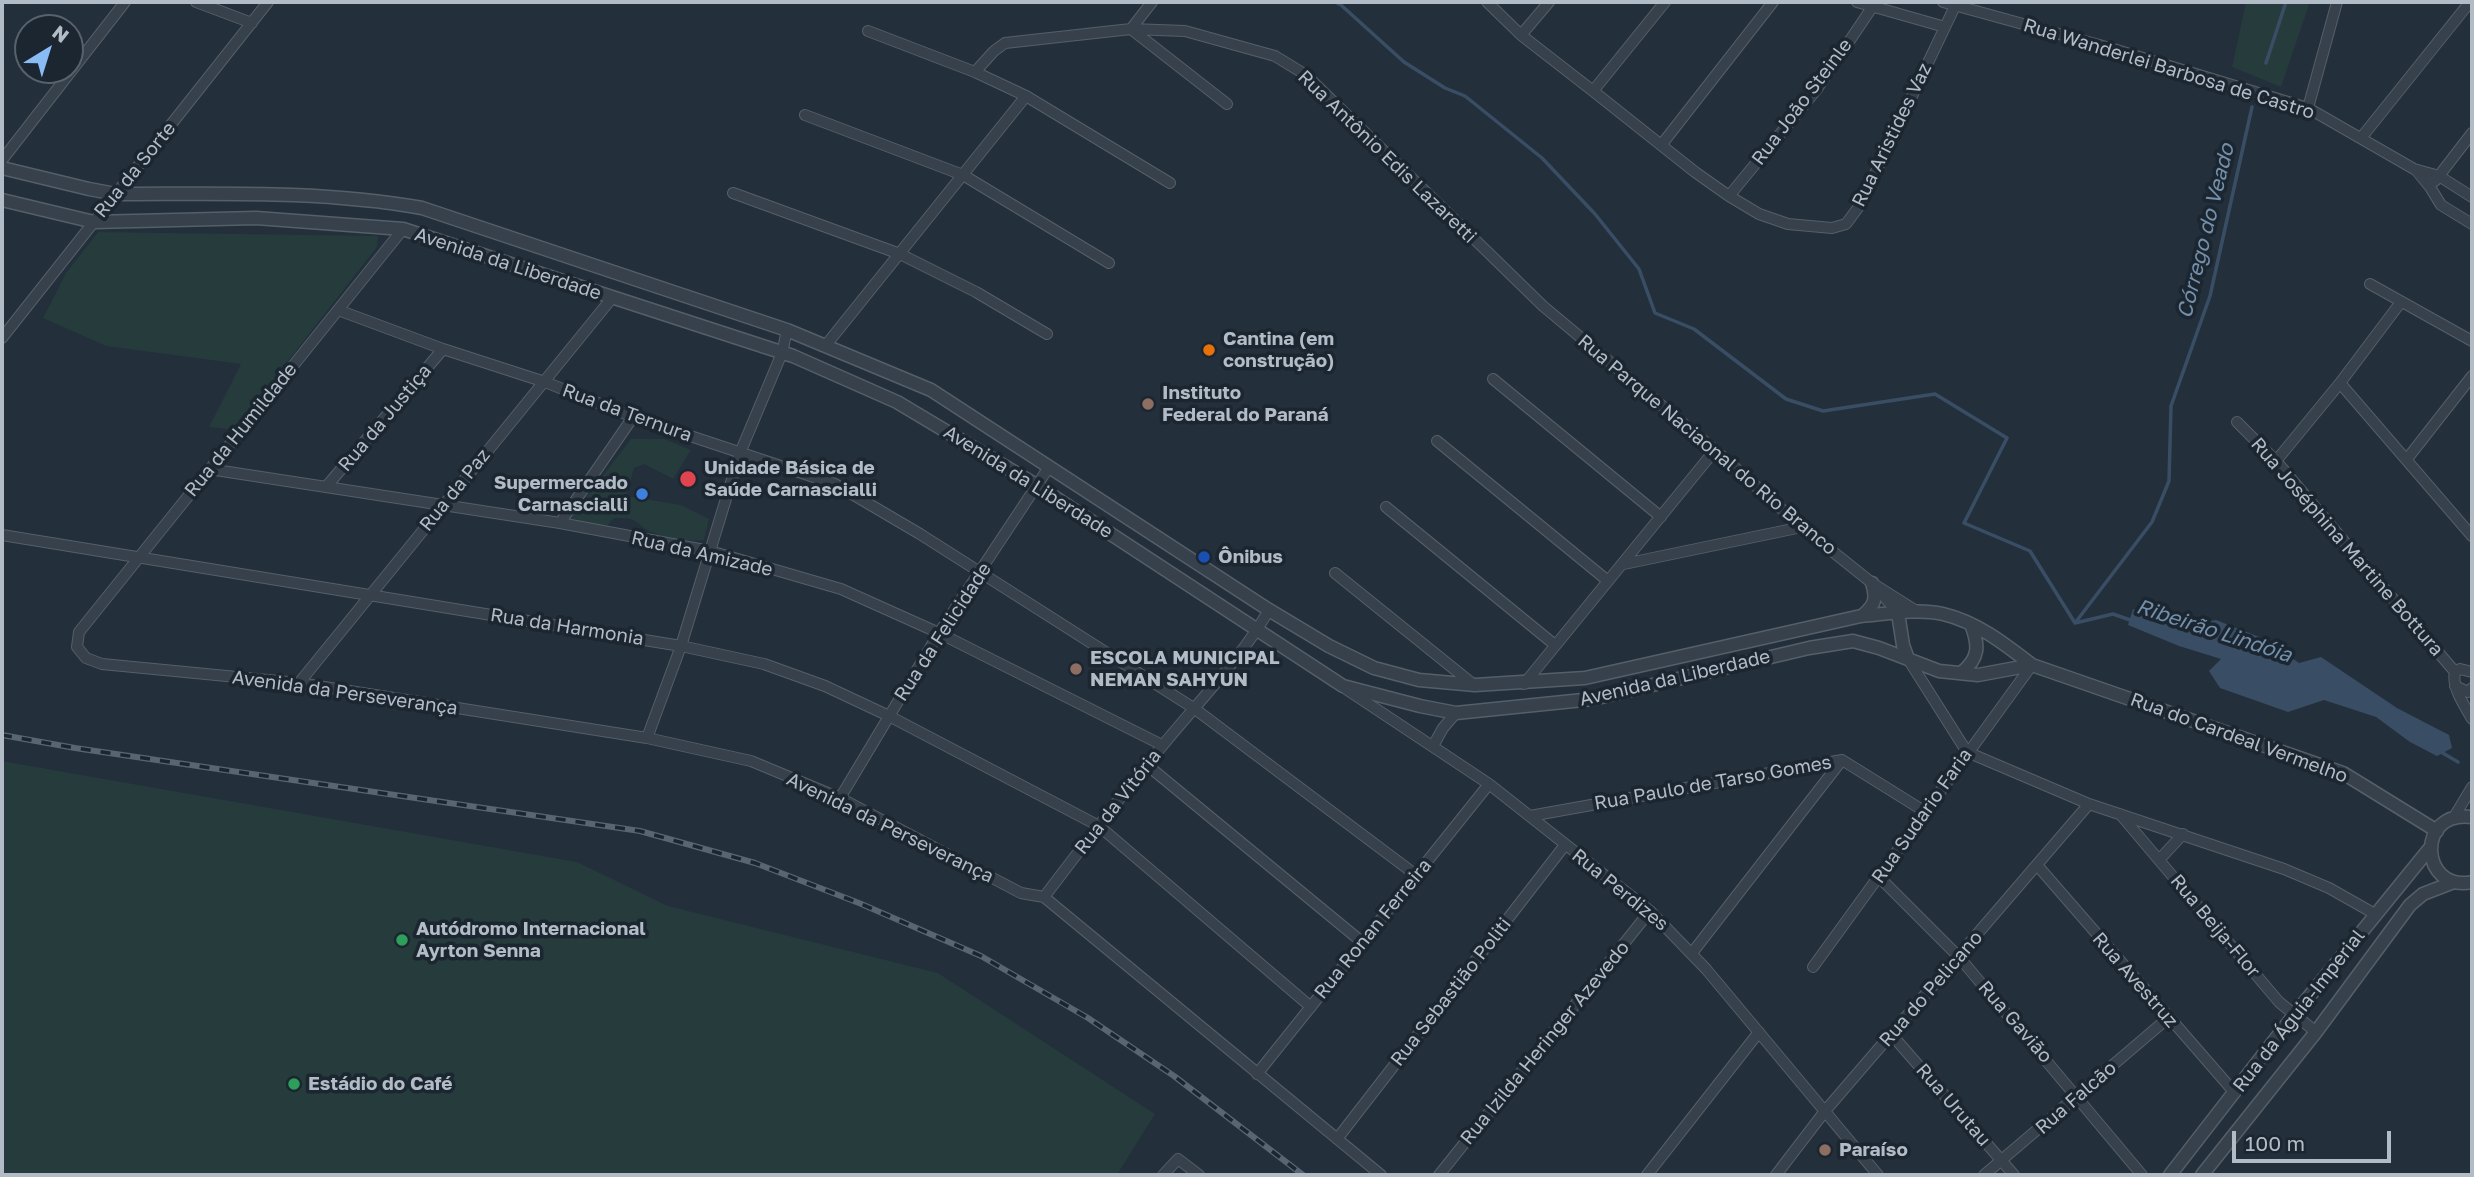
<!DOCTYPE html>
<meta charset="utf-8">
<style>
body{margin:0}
#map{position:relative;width:2474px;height:1177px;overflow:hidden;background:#232f3b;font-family:"Golos Text",sans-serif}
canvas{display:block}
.frame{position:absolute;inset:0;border:4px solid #b2bcc7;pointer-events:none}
.north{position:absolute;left:14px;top:14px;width:70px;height:70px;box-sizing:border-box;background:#1c2630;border:2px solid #58626c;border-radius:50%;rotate:38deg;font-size:19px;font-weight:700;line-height:28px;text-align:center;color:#b2bcc7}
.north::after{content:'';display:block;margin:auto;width:24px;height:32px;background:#89bbf5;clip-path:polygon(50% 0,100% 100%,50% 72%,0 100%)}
.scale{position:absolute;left:2232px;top:1131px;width:159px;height:32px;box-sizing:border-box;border:4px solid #b2bcc7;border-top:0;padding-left:9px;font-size:21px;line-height:24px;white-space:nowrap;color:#b2bcc7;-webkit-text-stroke:5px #1c2630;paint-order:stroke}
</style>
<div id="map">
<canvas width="2474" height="1177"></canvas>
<div class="frame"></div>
<div class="north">N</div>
<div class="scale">100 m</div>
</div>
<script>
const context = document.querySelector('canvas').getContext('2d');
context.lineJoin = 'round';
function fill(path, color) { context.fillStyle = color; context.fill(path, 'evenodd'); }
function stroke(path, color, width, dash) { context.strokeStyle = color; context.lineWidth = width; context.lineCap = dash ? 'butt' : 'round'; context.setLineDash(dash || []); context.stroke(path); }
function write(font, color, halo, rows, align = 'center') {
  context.font = font + ' "Golos Text",sans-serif'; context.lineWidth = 7; context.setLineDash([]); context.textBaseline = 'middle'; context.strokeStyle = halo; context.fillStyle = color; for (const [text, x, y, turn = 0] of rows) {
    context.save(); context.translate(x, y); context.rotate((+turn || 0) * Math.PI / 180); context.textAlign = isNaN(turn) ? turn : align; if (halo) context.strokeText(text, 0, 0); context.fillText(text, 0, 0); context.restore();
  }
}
fill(new Path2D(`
 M2246 2H2310L2281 87 2232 67Z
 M98 232 378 236 377 247 234 430 209 427 241 364 106 346 43 318 66 273Z
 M631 439H664L691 450 673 479 644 464 634 468 626 496 681 505 709 519 704 540C688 542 669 539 654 533 633 525 643 517 614 518L605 528 570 518Z
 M2 761 577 862 668 906 938 973 1155 1114 1117 1175H2Z`), '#253b3c');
fill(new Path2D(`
 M2133 609 2181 626 2216 620 2267 640 2299 663 2321 657 2397 708 2449 735 2452 748 2437 756 2410 742 2376 717 2324 700 2288 712 2220 688 2209 671 2221 659 2179 646 2128 625Z`), '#394e64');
stroke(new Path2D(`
 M1335 2 1341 5 1404 62 1445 88 1465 96 1542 158 1595 214 1639 269 1655 313 1694 329 1786 399 1823 411 1935 394 2007 438 1964 523 2030 551 2075 623 2113 614 2133 621
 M2266 63 2286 2
 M2075 623 2152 522 2169 481 2171 406 2210 296 2252 107
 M2441 752 2458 762`), '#394e64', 3.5);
const minor = new Path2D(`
 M196 2 252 23
 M1487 2 1521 35 1593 91 1665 2
 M1857 2 1945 27
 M1943 2 2110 48 2308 108 2414 169 2439 176 2472 197
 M1131 29 1227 104
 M1131 29 1152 2
 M868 31 975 72 1026 96 1170 183
 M1521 35 1549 2
 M975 72 994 51 1005 43 1131 29 1185 31 1275 56 1306 75 1543 306 1715 450 1802 527 1872 583 1918 612
 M1593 91 1695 172 1729 196 1759 214 1788 224 1832 228 1846 224 1860 205 1957 2
 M2308 108 2337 2
 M805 115 963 175 1109 263
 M2361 138 2470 2
 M1662 144 1773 2
 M2 160 125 2
 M2416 170 2430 187 2441 205 2472 224
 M2435 181 2472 133
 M733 193 900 254 976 292 1047 334
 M1729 196 1817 89 1873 6
 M403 229 79 632 77 647 86 658 102 664 299 683 647 738 751 761 840 798 1021 893 1044 897 1381 1175
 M2370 284 2472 341
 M338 310 443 349 545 382 633 417 835 484 920 534 1195 709 1416 875
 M2 338 268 2
 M826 345 1026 96
 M1493 379 1661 517
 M2340 383 2472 536
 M2237 422 2276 461 2455 672
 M1437 441 1608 581
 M2407 459 2472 376
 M2276 461 2340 383 2401 302
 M209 469 560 523 710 551 841 589 939 633 1162 745
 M326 487 443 349
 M1386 507 1555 645
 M560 523 633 417
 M2 535 681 646 764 664 825 686 889 716 1099 826 1311 1007
 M1624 564 1802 527
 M1335 573 1474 685
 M1879 591 1898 613
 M1908 659 1967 752 2089 804 2284 869 2329 888 2375 914
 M2455 672C2451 687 2465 706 2472 719
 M2455 672 2460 669 2472 672
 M299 683 612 298
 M1524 684 1715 450
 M2455 686 2468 692 2472 688
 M1346 689 1489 784 1650 911 1706 969 1878 1175
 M647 738 681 646 740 453 782 353 787 330
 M1433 746 1443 728 1456 713
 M1147 765 1362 942
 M840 798 939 633 1049 467
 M2120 814 2279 1002 2316 1032
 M1530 816 1842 760 1924 811
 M2454 817 2472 787
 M2159 860 2183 834
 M2037 865 2235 1093
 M1879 877 1959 957 2142 1175
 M1044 897C1083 846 1122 794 1163 745 1199 701 1240 660 1269 610
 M1692 953 1842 760
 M1813 967 2032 665
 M1892 1035 2014 1175
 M1257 1074 1489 784
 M1337 1139 1565 845
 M1163 1175 1178 1159 1199 1175
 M1439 1175 1650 911
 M1647 1175 1759 1032
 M1776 1175 1825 1111 2089 804
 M1984 1175 2168 1018`);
const tertiary = new Path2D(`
 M2 168 89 189 116 194C218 194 321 190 422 208L787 330 931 390 1269 610 1329 646 1374 668 1419 680 1475 685 1585 678 1861 616C1887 614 1917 608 1943 614 1977 622 2005 644 2032 665L2343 773 2437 831
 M2 200 94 222 256 218 403 229 793 356 897 402 1036 485 1343 686 1420 706 1456 713 1593 699 1809 648 1853 641 1879 648 1939 671 1978 675 2032 665
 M1898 613 1903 645 1908 659
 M1862 616C1875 605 1877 599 1872 583
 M1961 673C1980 658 1979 645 1971 624
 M2472 817C2415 809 2420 893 2472 882
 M2170 1175 2294 1015 2430 848
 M2202 1175 2316 1032 2410 905 2423 894 2454 882`);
stroke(minor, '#555f69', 12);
stroke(tertiary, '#555f69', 15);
stroke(minor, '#37414b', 10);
stroke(tertiary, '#37414b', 12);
const rail = new Path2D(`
 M2 735 75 748 640 831 755 863 859 903 981 956 1088 1018 1174 1076 1303 1175`);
stroke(rail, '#596572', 6);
stroke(rail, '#1c2630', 3.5, [10]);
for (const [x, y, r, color] of [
 [1209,350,7,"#e8710a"],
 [1148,404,7,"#8d6e63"],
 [688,479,9,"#e0444e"],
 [642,494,7,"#3f7fe0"],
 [1204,557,7,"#1a4fb4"],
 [1076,669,7,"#8d6e63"],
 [402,940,7,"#2e9e5b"],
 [294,1084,7,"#2e9e5b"],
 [1825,1150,7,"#8d6e63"]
]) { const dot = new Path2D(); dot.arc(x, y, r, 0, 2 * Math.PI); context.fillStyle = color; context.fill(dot); stroke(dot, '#1c2630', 2.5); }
write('19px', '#b2bcc7', '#1c2630', [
 ["Rua Wanderlei Barbosa de Castro",2169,69,17],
 ["Rua João Steinle",1802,102,-53],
 ["Rua Aristides Vaz",1892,135,-64],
 ["Rua Antônio Edis Lazaretti",1387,157,44],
 ["Rua da Sorte",135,170,-51],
 ["Avenida da Liberdade",508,264,18],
 ["Rua da Ternura",627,413,20],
 ["Rua da Justiça",385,418,-50],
 ["Rua da Humildade",241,430,-51],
 ["Rua Parque Naciaonal do Rio Branco",1707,445,40],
 ["Avenida da Liberdade",1028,482,32],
 ["Rua da Paz",455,490,-51],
 ["Rua Joséphina Martine Bottura",2347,547,49],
 ["Rua da Amizade",702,554,13],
 ["Rua da Harmonia",567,627,9],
 ["Rua da Felicidade",943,632,-57],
 ["Avenida da Liberdade",1675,678,-13],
 ["Avenida da Perseverança",345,693,8],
 ["Rua do Cardeal Vermelho",2239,738,20],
 ["Rua Paulo de Tarso Gomes",1713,783,-10],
 ["Rua da Vitória",1118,802,-52],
 ["Rua Sudario Faria",1922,816,-55],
 ["Avenida da Perseverança",890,828,26],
 ["Rua Perdizes",1620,890,39],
 ["Rua Beija-Flor",2215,926,50],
 ["Rua Ronan Ferreira",1373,929,-51],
 ["Rua Avestruz",2135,980,49],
 ["Rua do Pelicano",1931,989,-49],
 ["Rua Sebastião Politi",1451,992,-52],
 ["Rua da Águia-Imperial",2299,1011,-52],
 ["Rua Gavião",2015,1022,49],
 ["Rua Izilda Heringer Azevedo",1545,1043,-51],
 ["Rua Falcão",2076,1098,-41],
 ["Rua Urutau",1953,1105,49]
]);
write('bold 19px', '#b2bcc7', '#1c2630', [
 ["Cantina (em",1223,339],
 ["construção)",1223,361],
 ["Instituto",1162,393],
 ["Federal do Paraná",1162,415],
 ["Unidade Básica de",704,468],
 ["Saúde Carnascialli",704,490],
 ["Supermercado",628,483,"right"],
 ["Carnascialli",628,505,"right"],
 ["Ônibus",1218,557],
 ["ESCOLA MUNICIPAL",1090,658],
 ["NEMAN SAHYUN",1090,680],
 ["Autódromo Internacional",416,929],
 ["Ayrton Senna",416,951],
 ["Estádio do Café",308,1084],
 ["Paraíso",1839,1150]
], 'left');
write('italic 21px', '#738faa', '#1c2630', [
 ["Córrego do Veado",2206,231,-76],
 ["Ribeirão Lindóia",2214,631,18]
]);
</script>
